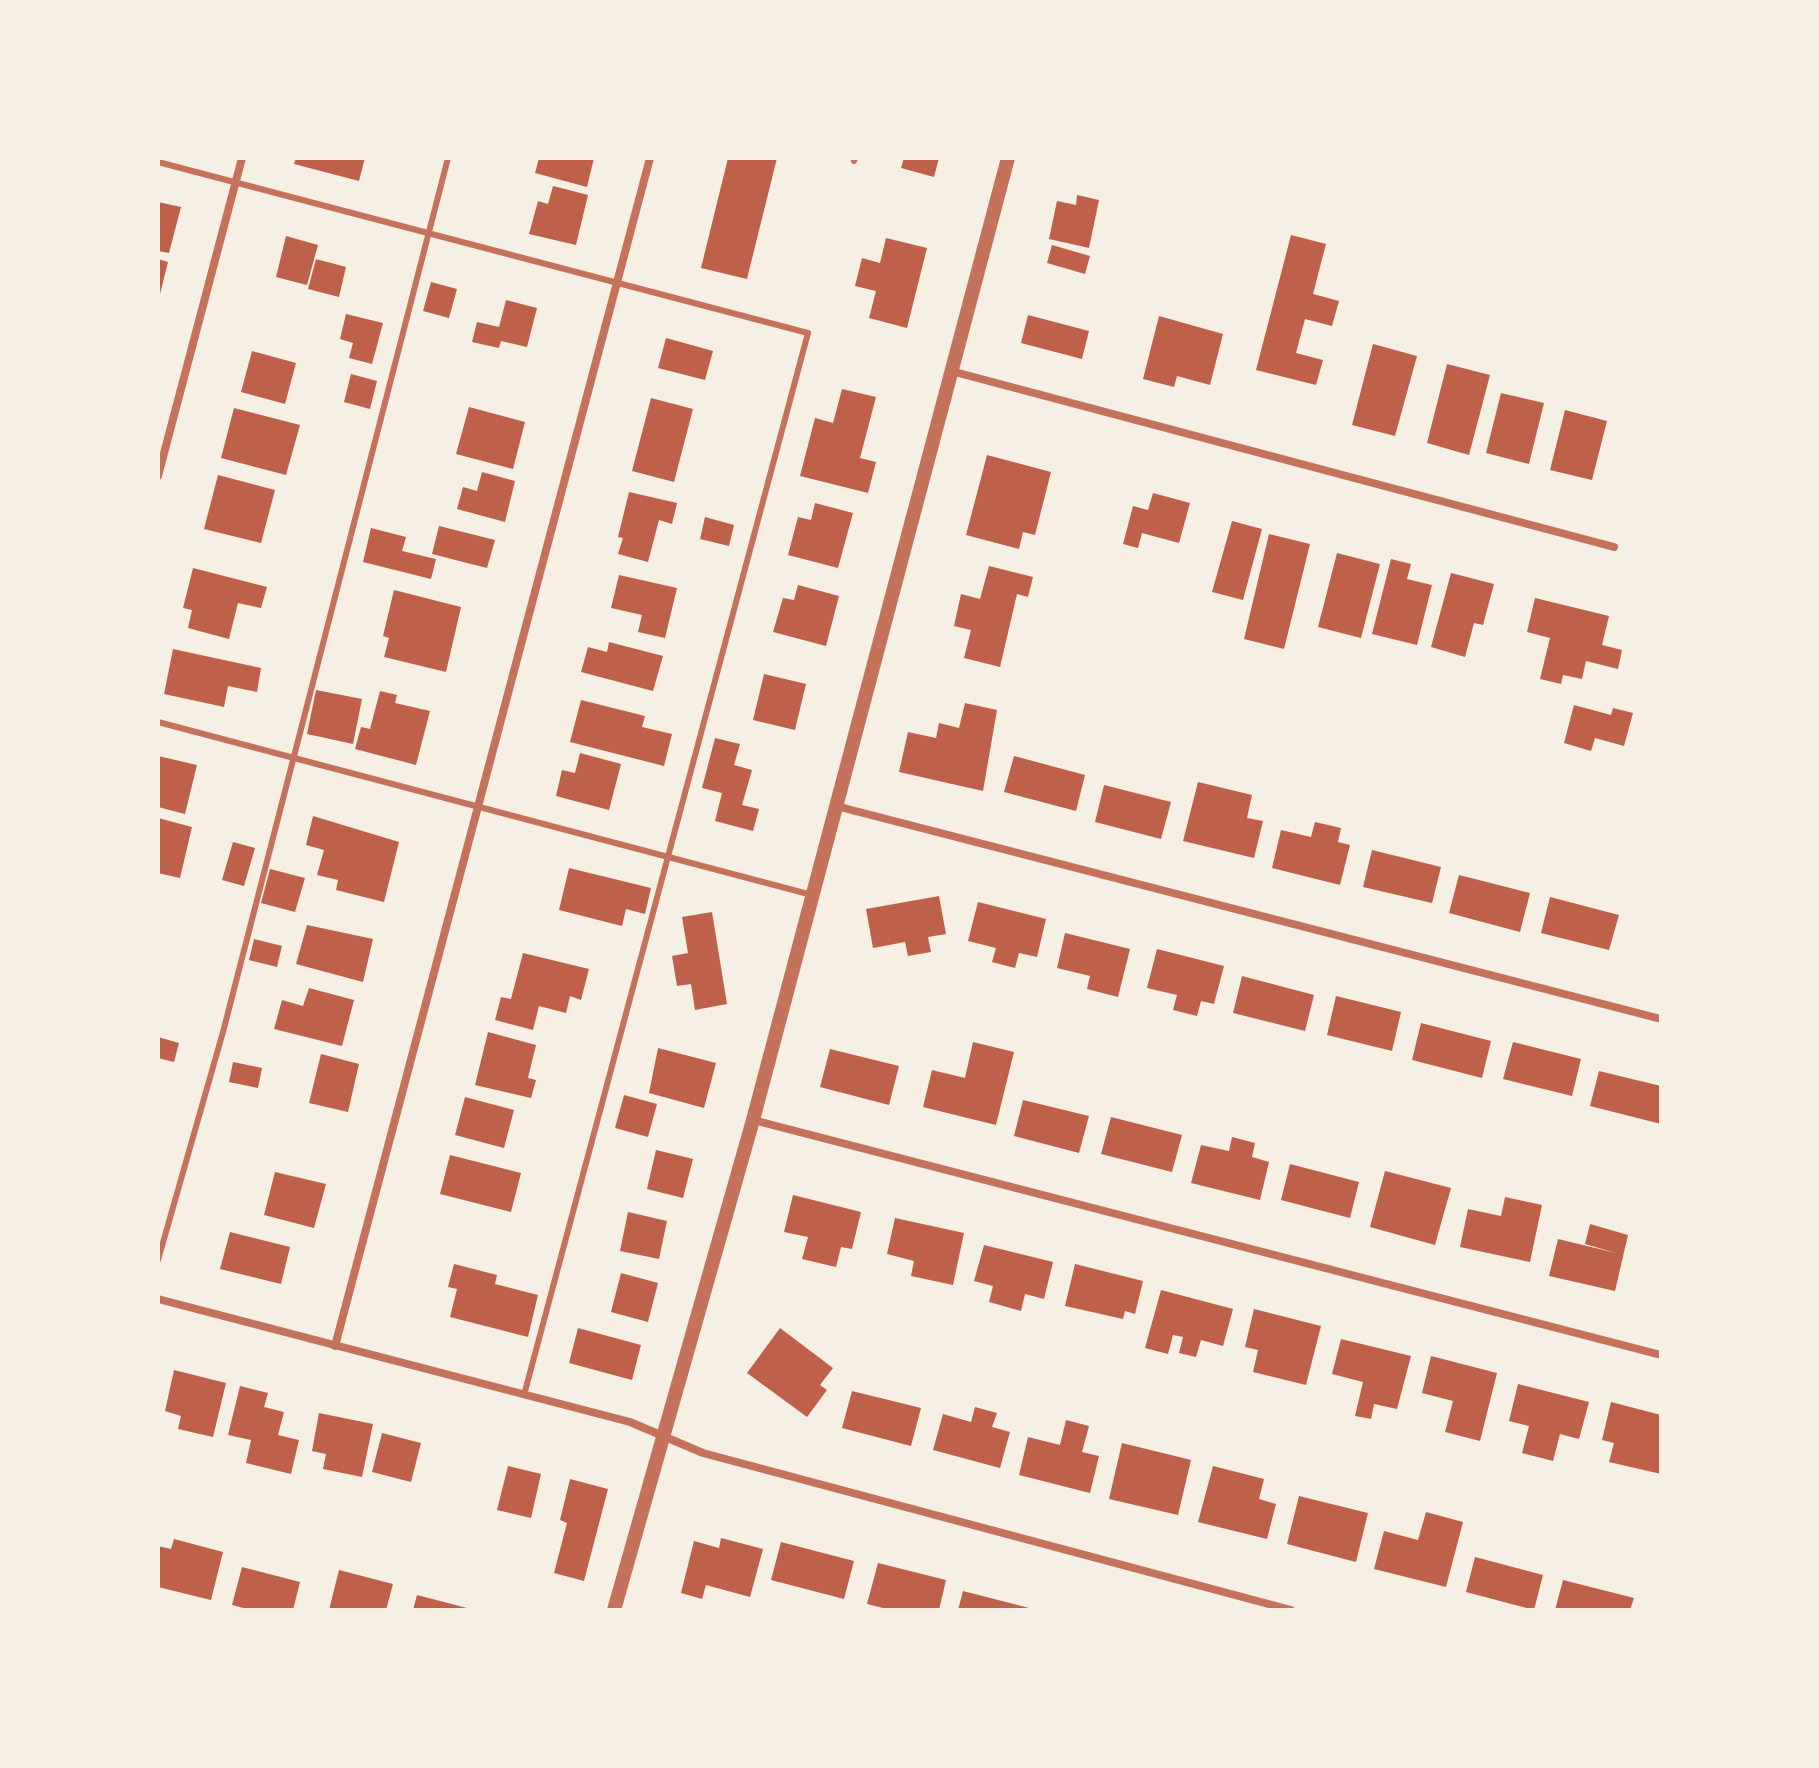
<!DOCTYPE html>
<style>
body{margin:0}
#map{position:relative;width:1819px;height:1768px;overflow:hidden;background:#f6efe4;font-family:Helvetica,sans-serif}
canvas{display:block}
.frame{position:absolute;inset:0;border:160px solid #f6efe4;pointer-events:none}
</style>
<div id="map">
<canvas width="1819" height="1768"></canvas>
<div class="frame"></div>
</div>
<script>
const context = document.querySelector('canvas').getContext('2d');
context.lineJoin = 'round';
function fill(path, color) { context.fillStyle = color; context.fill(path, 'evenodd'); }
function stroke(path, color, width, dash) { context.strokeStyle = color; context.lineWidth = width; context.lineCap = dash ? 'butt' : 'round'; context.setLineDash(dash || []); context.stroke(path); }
fill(new Path2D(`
 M296 158H365L359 181 294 164Z
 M539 158H594L587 187 535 173Z
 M728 158H777L747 279 701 268Z
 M904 158H939L934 177 901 168Z
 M553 186 588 195 576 245 529 234 538 201 548 204Z
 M1077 195 1099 200 1089 248 1049 239 1057 201 1076 205Z
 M158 202 181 207 169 253 158 251Z
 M1291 235 1326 244 1313 294 1339 301 1332 326 1305 319 1296 353 1323 360 1316 385 1256 370Z
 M286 236 318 245 307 285 276 277Z
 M886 238 927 248 907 328 869 318 876 291 855 286 862 258 880 263Z
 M1052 245 1090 256 1085 274 1047 263Z
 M158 259 168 262 159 298H158Z
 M316 259 346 267 339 297 308 289Z
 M431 282 457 289 449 318 423 311Z
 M506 300 537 308 527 347 501 341 499 348 472 342 477 322 499 327Z
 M346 314 383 323 372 364 349 358 353 343 340 339Z
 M1028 315 1089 331 1082 359 1021 343Z
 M1159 316 1223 334 1210 385 1177 376 1174 387 1143 379Z
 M666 338 713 351 705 380 658 368Z
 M1373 344 1417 356 1395 436 1352 425Z
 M252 351 296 363 285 404 241 392Z
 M1447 364 1490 375 1469 455 1427 443Z
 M351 374 377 381 370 409 344 402Z
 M842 389 876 397 860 458 876 462 868 493 800 476 815 418 833 423Z
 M1501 393 1544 403 1529 464 1486 453Z
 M651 398 693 409 674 482 632 471Z
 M469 407 525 422 513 469 456 454Z
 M234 408 300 425 286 475 221 458Z
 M1565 410 1607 421 1592 480 1550 470Z
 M987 455 1051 472 1035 535 1023 532 1019 549 966 535Z
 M482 472 515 481 505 522 457 509 463 487 477 491Z
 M218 475 275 490 261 543 204 529Z
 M629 492 677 503 672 524 659 520 648 562 618 554 623 538 618 537Z
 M1153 493 1190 503 1179 543 1142 533 1138 548 1123 544 1133 506 1148 510Z
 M815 503 853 513 838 568 788 555 798 517 811 520Z
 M705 517 734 525 729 546 700 539Z
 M1232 521 1262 529 1243 600 1212 592Z
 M439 526 495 540 487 568 432 554Z
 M371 528 406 537 402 551 436 559 431 579 363 562Z
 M1269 534 1310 544 1284 649 1244 639Z
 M1337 553 1380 564 1361 638 1318 627Z
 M1391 559 1411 564 1407 579 1432 585 1417 645 1372 634Z
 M989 566 1033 577 1028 597 1017 594 1000 667 964 658 971 630 954 626 961 594 980 599Z
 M193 568 267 587 261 608 238 603 229 639 188 628 192 610 183 608Z
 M1451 573 1494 584 1483 625 1474 623 1465 657 1431 647Z
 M619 575 677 588 665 638 638 632 642 615 611 608Z
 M798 585 839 596 826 646 773 632 783 598 794 600Z
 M394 590 461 607 446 672 384 657 389 638 383 636Z
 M1535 598 1609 616 1602 645 1622 650 1618 669 1586 661 1582 679 1563 675 1561 684 1540 679 1550 638 1527 632Z
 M609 642 663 656 653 691 581 672 588 647 607 652Z
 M173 649 261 668 257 692 228 686 224 707 164 694Z
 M764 674 806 684 795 730 753 720Z
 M316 690 362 699 353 744 307 734Z
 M380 691 397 695 395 703 430 711 416 765 355 749 361 727 370 729Z
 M581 700 645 716 642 727 672 734 664 766 570 742Z
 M965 703 997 710 983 791 899 772 908 732 936 738 939 723 959 728Z
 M1574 705 1611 715 1613 708 1633 713 1624 746 1595 738 1591 751 1564 743Z
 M715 738 740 744 734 765 752 770 742 805 759 809 753 831 715 821 722 793 702 788Z
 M580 753 621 764 609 810 556 796 562 770 575 773Z
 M158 756 197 765 185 814 158 807Z
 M1014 756 1085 775 1076 811 1004 792Z
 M1198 782 1252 795 1247 818 1263 821 1254 858 1183 841Z
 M1104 785 1171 802 1161 839 1095 822Z
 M313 816 399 842 384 902 336 890 338 880 317 875 324 850 306 845Z
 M158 818 192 827 180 878 158 873Z
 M1315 822 1341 828 1338 842 1350 845 1340 885 1272 868 1281 830 1311 837Z
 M233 842 255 848 244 886 222 880Z
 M1372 850 1441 867 1432 903 1363 887Z
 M569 868 651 888 645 914 626 909 622 926 559 910Z
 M270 869 305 878 295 912 261 903Z
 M1459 875 1530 893 1520 932 1449 913Z
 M939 896 946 934 928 937 931 952 908 956 905 942 873 948 866 909Z
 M1550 897 1619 915 1609 950 1541 933Z
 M978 902 1046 919 1037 957 1019 953 1015 968 992 962 996 948 968 941Z
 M712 912 727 1004 695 1010 691 984 677 986 672 956 688 953 682 917Z
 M307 925 373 939 363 982 296 964Z
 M1065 933 1130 949 1118 997 1087 989 1090 976 1057 968Z
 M254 939 282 946 277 967 249 960Z
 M1157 949 1224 966 1214 1004 1201 1001 1197 1016 1173 1010 1177 995 1147 988Z
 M523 953 589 969 581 1000 570 996 566 1013 539 1006 533 1030 495 1020 501 997 511 999Z
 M1242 976 1314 995 1305 1031 1233 1013Z
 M309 988 354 1000 342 1046 274 1029 282 1000 303 1006Z
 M1336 996 1401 1012 1392 1051 1327 1035Z
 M1421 1023 1491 1041 1482 1078 1412 1060Z
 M488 1032 536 1045 528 1078 536 1080 531 1098 475 1085Z
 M158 1037 179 1043 174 1062 158 1058Z
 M973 1042 1014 1052 996 1125 923 1107 932 1070 965 1078Z
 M1513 1042 1581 1059 1572 1096 1503 1079Z
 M658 1048 716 1063 704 1108 649 1093Z
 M830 1049 899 1066 889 1105 820 1087Z
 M321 1054 359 1064 348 1112 309 1103Z
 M233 1062 262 1068 258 1088 229 1082Z
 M1599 1071 1661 1086V1124L1590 1106Z
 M624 1095 657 1104 648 1137 615 1128Z
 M465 1097 514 1110 504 1148 455 1135Z
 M1023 1100 1089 1116 1079 1153 1014 1136Z
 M1111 1117 1182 1135 1172 1172 1101 1154Z
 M1232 1137 1255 1143 1252 1157 1269 1162 1260 1200 1191 1183 1201 1145 1229 1151Z
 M656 1150 693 1159 683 1198 647 1189Z
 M450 1155 521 1173 511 1212 440 1194Z
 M1290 1164 1359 1182 1350 1218 1281 1200Z
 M1385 1171 1451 1188 1435 1245 1370 1227Z
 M275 1172 326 1184 314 1228 264 1215Z
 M793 1195 861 1212 852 1249 841 1247 836 1267 802 1259 808 1237 784 1232Z
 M1505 1197 1542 1205 1530 1262 1460 1247 1468 1209 1501 1216Z
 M628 1212 667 1221 659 1259 620 1251Z
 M895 1218 964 1233 953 1285 911 1276 914 1261 887 1254Z
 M1590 1224 1628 1235 1615 1291 1549 1276 1558 1239 1616 1253 1585 1244Z
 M230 1232 290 1247 281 1284 220 1269Z
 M984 1245 1053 1262 1044 1299 1025 1294 1021 1311 989 1302 993 1286 974 1281Z
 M454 1264 497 1275 495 1284 538 1295 528 1337 450 1317 457 1289 448 1287Z
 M1075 1264 1143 1281 1135 1314 1125 1311 1123 1319 1065 1306Z
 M621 1273 658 1283 648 1322 611 1312Z
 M1161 1290 1233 1309 1223 1346 1201 1340 1196 1357 1179 1353 1183 1337 1173 1335 1168 1354 1145 1348Z
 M1254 1309 1321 1326 1306 1385 1253 1372 1258 1350 1245 1347Z
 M578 1328 641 1345 632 1380 569 1363Z
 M780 1328 833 1368 820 1385 827 1390 807 1417 747 1373Z
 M1341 1339 1411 1356 1397 1409 1374 1404 1371 1419 1355 1416 1363 1382 1332 1374Z
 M1431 1356 1497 1373 1480 1441 1445 1432 1453 1401 1422 1393Z
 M174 1370 226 1383 213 1437 178 1429 181 1416 165 1411Z
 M1518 1384 1589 1402 1579 1439 1560 1434 1553 1461 1522 1453 1529 1426 1509 1421Z
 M240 1386 268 1393 264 1407 284 1412 278 1435 299 1440 291 1474 246 1463 251 1440 228 1435Z
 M852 1391 921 1408 911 1446 842 1428Z
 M1611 1402 1661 1415V1474L1609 1462 1614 1443 1602 1440Z
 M975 1407 997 1413 992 1427 1010 1432 1000 1468 933 1450 943 1414 971 1422Z
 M319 1413 373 1424 362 1477 323 1469 326 1454 312 1451Z
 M1066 1420 1089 1426 1082 1452 1099 1456 1090 1493 1019 1475 1028 1437 1060 1445Z
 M382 1433 421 1443 411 1482 372 1472Z
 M1122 1443 1191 1460 1178 1515 1109 1499Z
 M508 1466 541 1474 531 1518 497 1510Z
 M1213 1466 1264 1479 1259 1499 1276 1504 1267 1539 1198 1522Z
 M570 1479 608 1489 584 1581 554 1573 567 1523 560 1520Z
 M1299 1496 1368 1513 1356 1562 1287 1544Z
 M1426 1512 1463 1522 1446 1587 1374 1569 1384 1531 1418 1540Z
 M721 1538 763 1549 750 1597 706 1585 702 1599 681 1593 694 1541 719 1548Z
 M174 1539 223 1552 211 1600 158 1587V1546L171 1549Z
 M781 1542 854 1561 844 1599 771 1580Z
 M1475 1557 1543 1575 1534 1610 1466 1592Z
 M878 1563 946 1580 939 1610H891L867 1604Z
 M242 1567 300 1582 293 1610H251L232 1605Z
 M339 1570 393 1584 386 1610H329Z
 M1563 1580 1634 1598 1630 1610H1555Z
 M963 1591 1033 1609V1610H958Z
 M417 1595 471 1609V1610H413Z`), '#bf614a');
stroke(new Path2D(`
 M854 161 855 158
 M158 162 808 333 524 1395
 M158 722 812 895
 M158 1260 223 1032 448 158`), '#c5725c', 6);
stroke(new Path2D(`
 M951 371 1614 547
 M158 476 242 158
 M836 806 1661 1019
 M753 1120 1661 1355
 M158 1299 630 1422 703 1453 1291 1610
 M335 1346 650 158`), '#c5725c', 8);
stroke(new Path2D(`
 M614 1610 753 1120 1008 158`), '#c5725c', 14);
</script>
